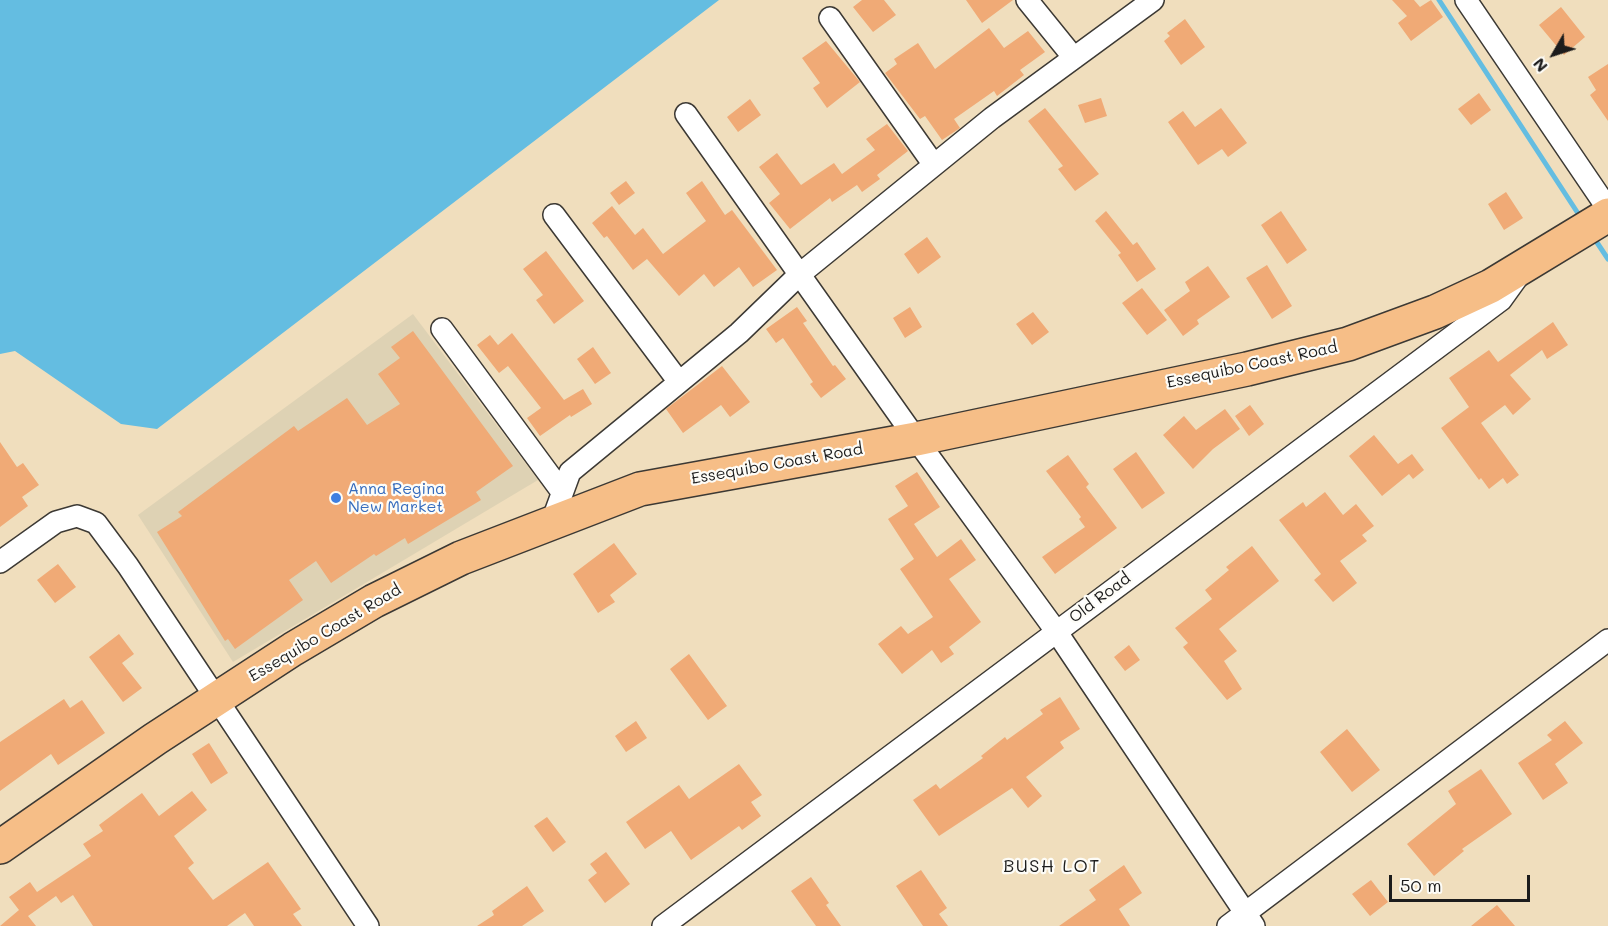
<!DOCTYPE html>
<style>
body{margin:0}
#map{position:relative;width:1608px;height:926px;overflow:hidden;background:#f0debd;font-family:Mali,sans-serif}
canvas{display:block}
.north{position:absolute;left:1524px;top:24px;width:60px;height:60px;-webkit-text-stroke:4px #fdfcf7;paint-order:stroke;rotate:231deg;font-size:16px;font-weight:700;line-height:24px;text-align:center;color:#1c1c1c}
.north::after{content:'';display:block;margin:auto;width:21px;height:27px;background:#1c1c1c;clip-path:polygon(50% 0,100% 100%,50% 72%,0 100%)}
.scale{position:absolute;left:1389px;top:875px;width:141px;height:27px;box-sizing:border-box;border:3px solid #1c1c1c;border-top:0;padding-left:8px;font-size:18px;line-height:21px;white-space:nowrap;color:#1c1c1c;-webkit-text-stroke:4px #fdfcf7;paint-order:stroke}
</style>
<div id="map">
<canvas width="1608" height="926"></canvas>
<div class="north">N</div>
<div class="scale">50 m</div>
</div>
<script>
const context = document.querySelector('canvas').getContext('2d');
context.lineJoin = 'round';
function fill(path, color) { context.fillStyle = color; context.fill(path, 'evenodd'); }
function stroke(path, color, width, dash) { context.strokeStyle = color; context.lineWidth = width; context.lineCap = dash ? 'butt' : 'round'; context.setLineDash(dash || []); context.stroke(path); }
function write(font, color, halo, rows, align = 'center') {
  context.font = font + ' Mali,sans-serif'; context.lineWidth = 4.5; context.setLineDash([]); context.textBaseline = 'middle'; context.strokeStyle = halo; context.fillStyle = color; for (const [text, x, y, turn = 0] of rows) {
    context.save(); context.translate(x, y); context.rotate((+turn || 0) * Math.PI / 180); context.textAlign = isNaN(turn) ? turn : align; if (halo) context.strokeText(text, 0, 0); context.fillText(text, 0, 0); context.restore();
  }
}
fill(new Path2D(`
 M413 314 538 480 233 662 138 515Z`), '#ded2b4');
fill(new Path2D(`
 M0 0H719L157 429 121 424 15 351 0 354Z`), '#64bde1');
stroke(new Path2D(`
 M1439 0 1581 218
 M1592 235 1608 259`), '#64bde1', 5);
fill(new Path2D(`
 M862 0H884L896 15 873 32 853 7Z
 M966 0H1013L982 23Z
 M1392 0H1414L1420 7 1431 0 1443 17 1411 41 1398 23 1407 16Z
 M1561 7 1585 37 1564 55 1539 25Z
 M1185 19 1205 47 1181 65 1164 41 1170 36 1167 33Z
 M989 28 1004 48 1028 31 1045 52 1020 70 1024 75 997 96 994 91 954 119 960 128 942 140 925 116 920 119 885 73 897 64 894 59 918 43 935 69Z
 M826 41 860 82 827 108 813 88 820 83 802 58Z
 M1608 64V121L1590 95 1596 90 1588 77Z
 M1479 93 1491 110 1471 125 1458 109Z
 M1101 98 1107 116 1085 123 1078 105Z
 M750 99 761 115 738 132 727 117Z
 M1045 108 1099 174 1075 191 1058 169 1063 166 1028 121Z
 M1221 108 1247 143 1228 157 1222 149 1198 165 1168 122 1183 111 1195 127Z
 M887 124 908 151 877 175 880 179 862 192 857 185 832 202 830 198 790 229 769 203 780 194 759 167 777 153 801 185 834 163 842 174 875 150 866 139Z
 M626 181 635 193 619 205 610 193Z
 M702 181 725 215 732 210 777 270 753 287 739 267 714 287 704 274 679 296 647 259 633 270 607 236 604 238 592 223 612 206 635 235 643 228 663 254 706 221 686 193Z
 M1506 192 1523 218 1504 230 1488 204Z
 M1106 211 1133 245 1137 242 1156 269 1137 282 1118 255 1121 253 1095 221Z
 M1281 211 1307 250 1287 264 1261 225Z
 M927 237 941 257 918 274 904 254Z
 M546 251 584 301 554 324 536 300 543 295 523 269Z
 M1267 265 1292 306 1272 319 1246 278Z
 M1208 266 1230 297 1197 320 1199 324 1183 336 1164 310 1190 291 1185 282Z
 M1142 288 1167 320 1147 335 1122 303Z
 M797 307 807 321 803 323 833 366 835 365 846 379 821 398 810 384 813 382 783 338 776 343 766 329Z
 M910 307 922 327 905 338 893 318Z
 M1033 312 1049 332 1032 345 1016 324Z
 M1553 322 1568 345 1547 359 1542 350 1510 375 1531 399 1513 415 1505 405 1481 423 1519 475 1507 484 1503 478 1489 489 1481 478 1479 480 1441 428 1469 407 1449 378 1489 350 1498 362Z
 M413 331 513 466 476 492 481 500 408 544 405 538 376 556 374 554 331 583 316 561 289 580 303 600 235 649 228 639 225 641 157 532 182 516 178 512 294 426 298 431 347 398 367 425 400 404 378 374 400 358 391 347Z
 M512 333 564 400 583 389 592 404 571 417 570 415 540 436 527 418 541 408 508 366 499 373 477 345 490 335 498 345Z
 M593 347 611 373 595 384 577 359Z
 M722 366 750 402 730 417 721 405 683 433 666 409Z
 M1250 405 1264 424 1249 436 1235 416Z
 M1225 409 1240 429 1213 449 1193 469 1163 435 1184 416 1196 430Z
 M1374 435 1398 464 1412 454 1424 470 1413 479 1409 474 1382 496 1349 456Z
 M0 442 17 467 23 463 39 485 22 497 28 506 0 527Z
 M1136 452 1165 493 1142 509 1113 469Z
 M1068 455 1089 484 1086 487 1117 528 1055 574 1042 557 1085 527 1079 519 1081 517 1046 471Z
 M917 472 940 507 914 524 937 557 961 539 976 560 949 579 981 622 949 647 954 654 941 663 932 650 902 674 878 644 901 626 908 634 933 617 900 569 914 559 888 519 908 506 895 486Z
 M1325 492 1343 515 1356 504 1374 526 1362 535 1367 541 1340 561 1357 583 1333 602 1314 580 1321 574 1279 520 1303 502 1306 507Z
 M614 543 637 574 610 595 615 602 598 613 573 574Z
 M1252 546 1279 581 1219 629 1237 651 1224 661 1242 689 1227 700 1183 647 1188 643 1175 628 1212 599 1205 590 1229 570 1226 567Z
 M58 564 76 587 55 603 37 580Z
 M119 634 134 654 122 663 142 688 123 702 89 657Z
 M1129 645 1140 660 1125 671 1114 657Z
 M689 654 727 706 708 720 670 669Z
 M1060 697 1080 729 1060 742 1064 748 1026 777 1042 796 1028 808 1012 788 939 836 913 800 936 784 940 789 983 758 981 756 1005 737 1007 740 1043 714 1040 710Z
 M64 699 70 708 82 700 105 733 58 765 51 754 0 791V742Z
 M636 721 647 738 626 752 615 736Z
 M1565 721 1583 743 1555 764 1568 783 1543 800 1518 763 1552 740 1547 735Z
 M1347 729 1380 770 1352 792 1320 752Z
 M209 743 228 773 211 784 192 754Z
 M739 764 762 795 751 802 761 816 742 830 739 826 691 860 671 831 645 849 626 822 679 785 689 799Z
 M1481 769 1512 814 1462 849 1464 851 1434 876 1407 844 1456 804 1448 791Z
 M192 791 207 810 174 836 194 863 188 868 213 900 268 862 301 909 293 914 302 926H254L245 913 227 926H93L73 895 61 903 56 896 28 916 36 926H0L19 910 9 897 30 882 37 892 91 856 83 844 103 831 99 825 142 793 159 816Z
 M547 817 566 842 553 852 534 826Z
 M606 852 630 884 605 903 588 880 597 873 590 864Z
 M1124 865 1142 893 1119 909 1130 926H1059L1096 900 1089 890Z
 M921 870 947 908 939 914 948 926H923L896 886Z
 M811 877 829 903 826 905 841 926H816L791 891Z
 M1371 880 1388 902 1370 916 1352 894Z
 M527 886 544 911 522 926H477L494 915 492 911Z
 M1497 905 1515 926H1471Z`), '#f0aa76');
const street = new Path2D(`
 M1027 0 1074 58
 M1466 0 1608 209
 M830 18 934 165
 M686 114 916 439 1056 631 1254 926
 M554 215 679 382
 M442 329 562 492
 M551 524 570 472 739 333 800 274 992 118 1153 0
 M0 562 56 522 77 516 96 523 128 566 368 926
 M663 926 1501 300 1519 275
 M1228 926 1608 640`);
const primary = new Path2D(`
 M0 847 155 739 293 649 374 601 461 558 640 489 916 439 1247 369 1348 344 1435 312 1491 286 1608 215`);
stroke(street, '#3c3934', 24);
stroke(primary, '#3c3934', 36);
stroke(street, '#fff', 21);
stroke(primary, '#f6be87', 33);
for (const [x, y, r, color] of [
 [336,498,6,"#3f7fe0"]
]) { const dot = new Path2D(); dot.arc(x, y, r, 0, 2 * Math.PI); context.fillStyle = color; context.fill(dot); stroke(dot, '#fdfcf7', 2); }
write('16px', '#1c1c1c', '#fdfcf7', [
 ["Essequibo Coast Road",1252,365,-12],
 ["Essequibo Coast Road",777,464,-10],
 ["Old Road",1100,598,-37],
 ["Essequibo Coast Road",325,633,-31]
]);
write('16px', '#366cbe', '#fdfcf7', [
 ["Anna Regina",348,489],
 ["New Market",348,507]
], 'left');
context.letterSpacing = '1.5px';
write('18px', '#1c1c1c', '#fdfcf7', [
 ["BUSH LOT",1052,866]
]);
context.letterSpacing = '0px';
</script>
